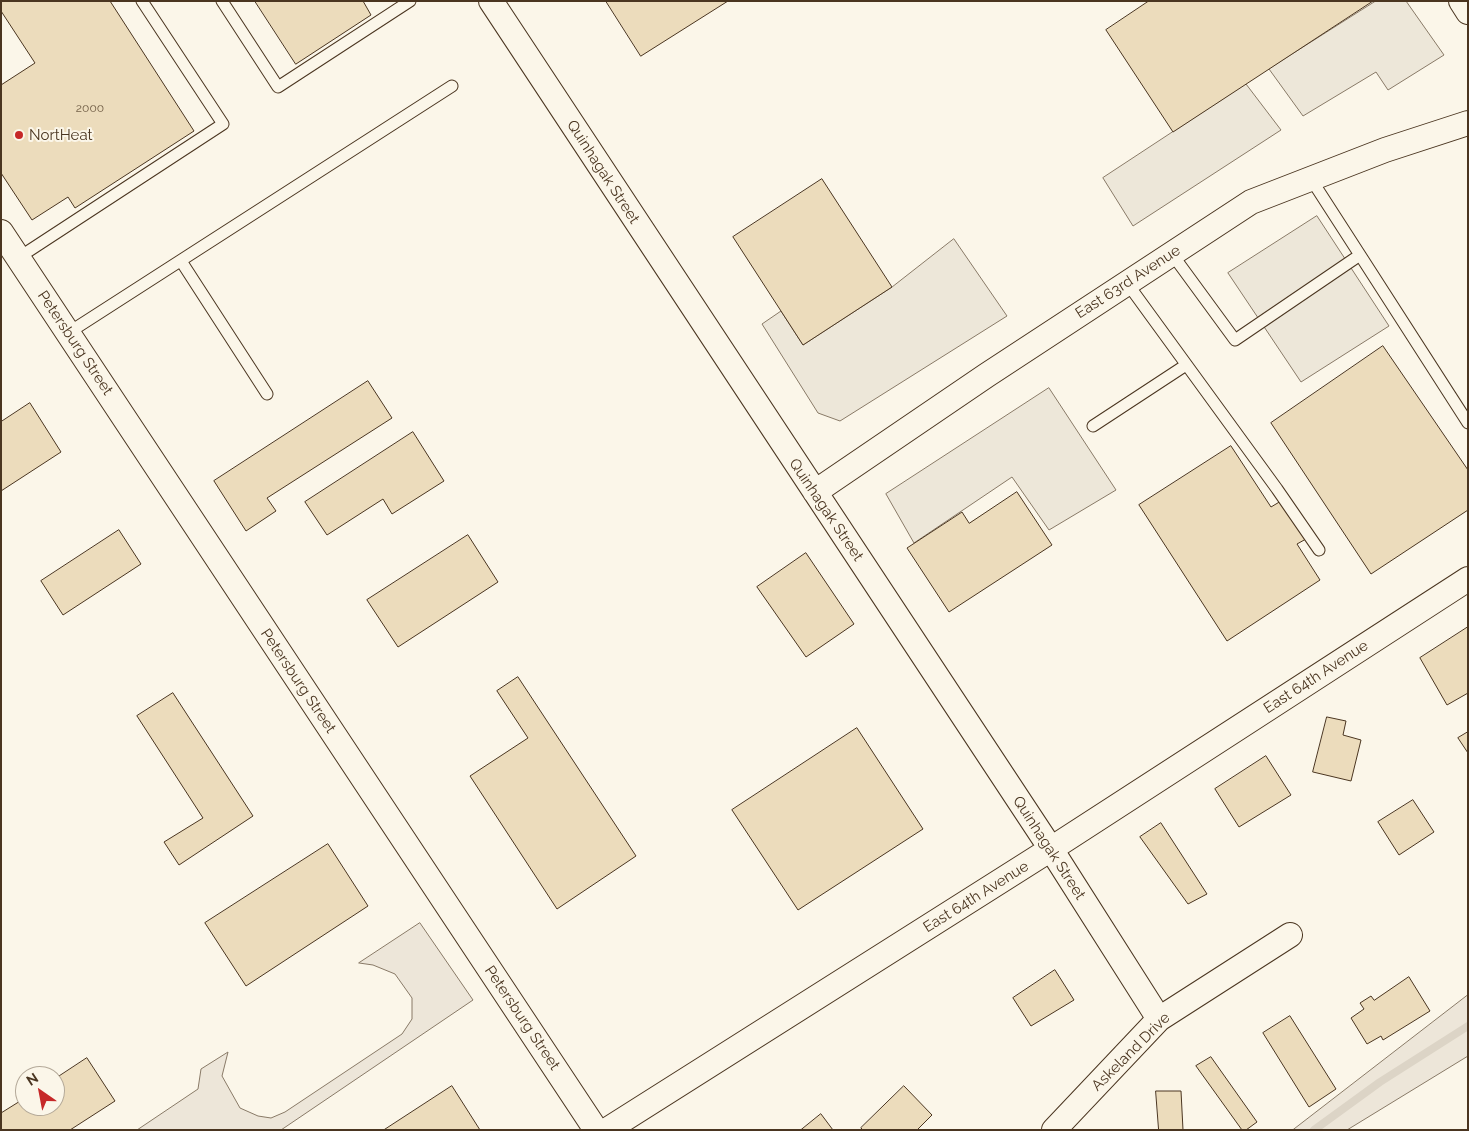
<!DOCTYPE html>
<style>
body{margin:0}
#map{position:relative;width:1469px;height:1131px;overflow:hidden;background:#fbf6e9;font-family:Raleway,sans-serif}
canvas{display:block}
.frame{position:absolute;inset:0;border:2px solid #4a3520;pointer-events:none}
.north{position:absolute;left:15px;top:1066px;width:50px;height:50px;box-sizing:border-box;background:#fbf6e9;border:1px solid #b4a999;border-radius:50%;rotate:327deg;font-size:14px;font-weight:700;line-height:20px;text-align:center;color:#4a3520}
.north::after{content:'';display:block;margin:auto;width:18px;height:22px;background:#c62828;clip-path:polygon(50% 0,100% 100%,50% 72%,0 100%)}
</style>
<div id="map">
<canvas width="1469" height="1131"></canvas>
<div class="frame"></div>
<div class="north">N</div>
</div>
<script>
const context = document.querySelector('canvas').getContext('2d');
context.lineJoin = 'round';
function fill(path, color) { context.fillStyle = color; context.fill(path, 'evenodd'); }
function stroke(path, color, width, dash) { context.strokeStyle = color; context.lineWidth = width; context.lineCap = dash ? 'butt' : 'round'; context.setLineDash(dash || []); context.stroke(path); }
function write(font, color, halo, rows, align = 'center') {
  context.font = font + ' Raleway,sans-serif'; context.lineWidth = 4; context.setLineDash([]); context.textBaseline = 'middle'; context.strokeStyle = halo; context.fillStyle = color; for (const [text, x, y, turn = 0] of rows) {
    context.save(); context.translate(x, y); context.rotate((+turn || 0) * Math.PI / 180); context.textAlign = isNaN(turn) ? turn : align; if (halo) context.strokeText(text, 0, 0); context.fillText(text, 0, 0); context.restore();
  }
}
const green = new Path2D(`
 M420 923 473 1000 281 1130H137L198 1089 201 1069 228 1052 222 1076 240 1108 258 1116 271 1118 285 1112 402 1034 412 1019V998L395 974 373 965 359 963Z
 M1468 995V1056L1347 1130H1293Z`);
fill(green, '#ede6d9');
stroke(green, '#887966', 1);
const parking = new Path2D(`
 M1376 1H1406L1444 55 1388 90 1376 72 1303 116 1269 69Z
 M1246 84 1281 130 1133 226 1103 178Z
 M1317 216 1389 326 1301 382 1228 273Z
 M954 239 1007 316 840 421 818 413 762 324 781 311 803 345 892 287Z
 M1049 388 1116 490 1049 530 1012 477 914 543 886 494Z`);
fill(parking, '#ede7d9');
stroke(parking, '#887966', 1);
stroke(new Path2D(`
 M1314 1130 1380 1082 1468 1026`), '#dcd4c6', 8);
const building = new Path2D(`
 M1 1H110L194 131 75 208 68 197 32 220 1 173V85L35 63 1 11Z
 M255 1H363L371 15 296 64Z
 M606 1H728L641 56Z
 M1149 1H1373L1173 132 1106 30Z
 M822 179 892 287 803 345 733 237Z
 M1383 346 1468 470V510L1371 574 1271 423Z
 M368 381 392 418 267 498 276 511 246 531 214 481Z
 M30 403 61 452 1 491V422Z
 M413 432 444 481 392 514 383 499 327 535 305 502Z
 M1231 446 1271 507 1281 501 1306 539 1297 544 1320 580 1227 641 1139 505Z
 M1017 492 1052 545 949 612 907 548 962 512 969 523Z
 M119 530 141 564 63 615 41 581Z
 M468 535 498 582 398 647 367 600Z
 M806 553 854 624 806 657 757 587Z
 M1468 627V693L1447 705 1420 658Z
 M518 677 636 856 557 909 470 776 528 738 497 691Z
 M173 693 253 816 179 865 164 842 203 818 137 716Z
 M1327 717 1346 721 1343 735 1361 740 1351 781 1313 772Z
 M857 728 923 829 798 910 732 810Z
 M1468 732V753L1458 738Z
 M1266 756 1291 795 1239 827 1215 789Z
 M1413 800 1434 832 1399 855 1378 822Z
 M1161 823 1207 894 1188 904 1140 837Z
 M328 844 368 906 246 986 205 923Z
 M1055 970 1074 1000 1031 1026 1013 998Z
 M1409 977 1430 1011 1383 1040 1381 1036 1367 1044 1351 1018 1364 1009 1360 1003 1371 996 1374 1000Z
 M1290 1016 1336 1089 1309 1107 1263 1033Z
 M1211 1057 1257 1122 1246 1130H1242L1196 1066Z
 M87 1058 115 1101 70 1130H1V1113L25 1098V1106H55V1079Z
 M452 1086 480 1130H384Z
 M904 1086 932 1115 917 1130H863L861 1128Z
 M1156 1091H1181L1183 1130H1159Z
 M821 1114 833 1130H801Z`);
fill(building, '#ecdcbc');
stroke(building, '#4a3520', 1);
const service = new Path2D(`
 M222 1 278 87 410 1
 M1172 254 1235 340 1360 255 1311 179
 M1360 255 1468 423
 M18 258 223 124 142 1
 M181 261 267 394
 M1127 283 1277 489 1319 550
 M68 333 452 86
 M1093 426 1186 365`);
const minor = new Path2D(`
 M491 1 1051 849 1159 1019
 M1461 1 1468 12
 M1 232 596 1130
 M815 492 987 375 1251 202 1385 150 1468 123
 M607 1130 1051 849 1468 579
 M1054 1130 1159 1019 1290 935`);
stroke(service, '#4a3520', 13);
stroke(minor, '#4a3520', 26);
stroke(service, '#fbf6e9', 11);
stroke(minor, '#fbf6e9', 24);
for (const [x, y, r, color] of [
 [19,135,5,"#c62828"]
]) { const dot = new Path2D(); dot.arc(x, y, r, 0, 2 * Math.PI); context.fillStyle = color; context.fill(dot); stroke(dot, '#fbf6e9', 2); }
write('12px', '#725f47', null, [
 ["2000",90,108]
]);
write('15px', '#4a3520', '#fbf6e9', [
 ["NortHeat",29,135]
], 'left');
write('15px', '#4a3520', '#fbf6e9', [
 ["Quinhagak Street",603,172,57],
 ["East 63rd Avenue",1128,282,-33],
 ["Petersburg Street",75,343,56],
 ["Quinhagak Street",826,510,56],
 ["East 64th Avenue",1316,677,-33],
 ["Petersburg Street",298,681,56],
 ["Quinhagak Street",1049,848,57],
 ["East 64th Avenue",976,897,-32],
 ["Petersburg Street",522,1018,56],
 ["Askeland Drive",1131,1052,-45]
]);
</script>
